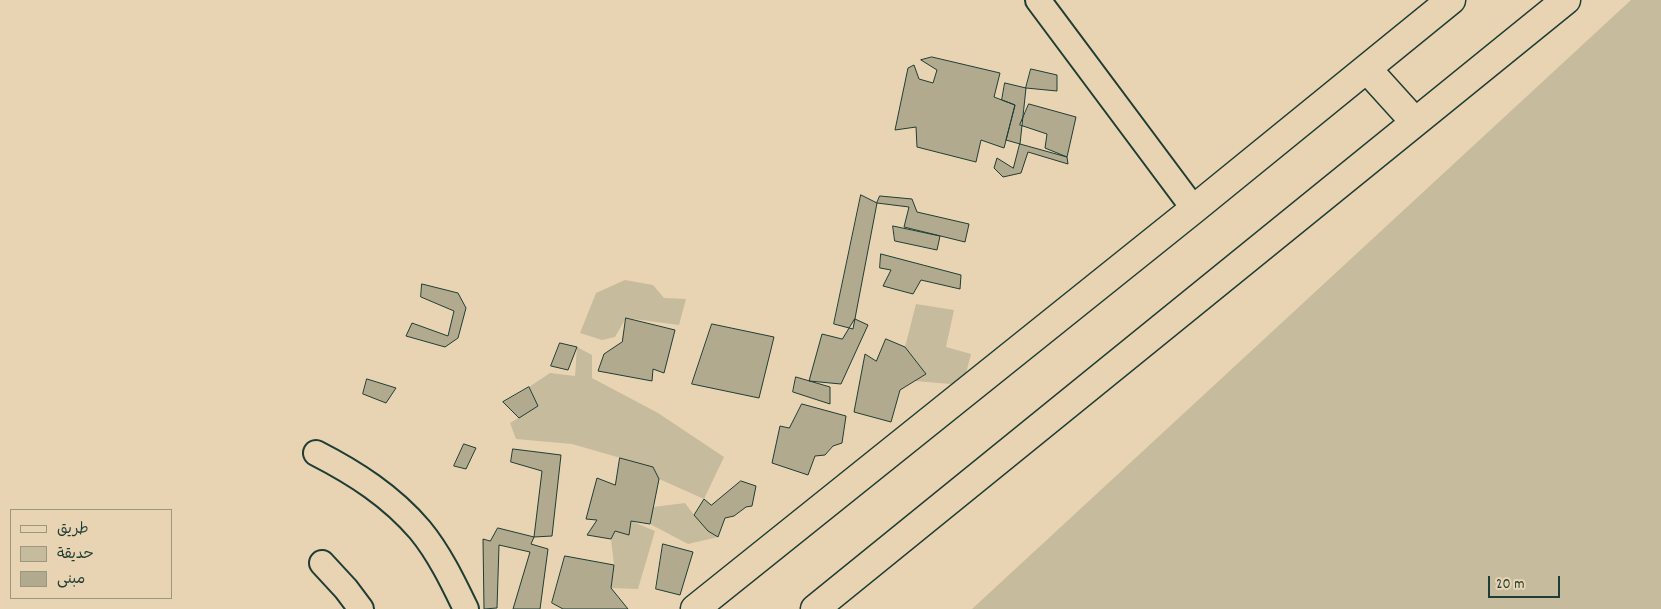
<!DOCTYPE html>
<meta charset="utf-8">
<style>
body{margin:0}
#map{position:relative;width:1661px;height:609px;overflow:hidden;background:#e8d4b2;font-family:Dekko,"Playpen Sans Arabic",sans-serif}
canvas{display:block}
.legend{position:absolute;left:10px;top:509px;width:162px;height:90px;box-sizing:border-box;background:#e8d4b2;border:1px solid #989880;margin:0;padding:6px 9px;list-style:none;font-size:15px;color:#1f3d34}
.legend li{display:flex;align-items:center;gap:10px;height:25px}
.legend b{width:25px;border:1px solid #989880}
.scale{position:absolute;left:1488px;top:576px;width:72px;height:22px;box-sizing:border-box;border:2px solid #1f3d34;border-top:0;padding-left:6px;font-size:15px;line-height:18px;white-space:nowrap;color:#1f3d34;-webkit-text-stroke:4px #e8d4b2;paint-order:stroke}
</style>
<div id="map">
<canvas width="1661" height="609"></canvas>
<ul class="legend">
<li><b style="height:6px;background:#e8d4b2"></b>طريق</li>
<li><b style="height:14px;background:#c7bb9d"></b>حديقة</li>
<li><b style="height:14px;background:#b1aa8f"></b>مبنى</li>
</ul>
<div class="scale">20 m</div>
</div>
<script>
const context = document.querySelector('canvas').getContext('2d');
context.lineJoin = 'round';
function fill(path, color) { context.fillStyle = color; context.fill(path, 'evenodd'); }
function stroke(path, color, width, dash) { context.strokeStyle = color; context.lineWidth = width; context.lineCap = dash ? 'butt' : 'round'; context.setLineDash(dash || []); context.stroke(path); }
fill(new Path2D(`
 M1631 0H1661V609H972Z
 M625 280 653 285 664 298 686 299 679 325 626 318 615 337 602 340 580 333 596 293Z
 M916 304 954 310 946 347 971 354 963 385 915 381 926 374 905 347Z
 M577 347 592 355V378L658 413 724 457 704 499 648 474 652 467 572 444 516 439 510 423 538 406 529 387 550 373 575 376Z
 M685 503 694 515 718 537 688 544 650 524 653 507Z
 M631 521 655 531 638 589 611 588 614 565 611 539 615 531 629 535Z`), '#c7bb9d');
const building = new Path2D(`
 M932 57 1000 73 994 97 1015 105 1004 148 981 140 976 162 917 147 916 127 895 130 908 68 914 65 919 79 933 83 937 70 921 60Z
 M1031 69 1057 75V91L1026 88Z
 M1005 83 1026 88 1020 144 1006 140 1015 105 1002 100Z
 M1029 104 1076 117 1067 157 1045 148 1047 134 1020 125Z
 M1020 144 1067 157 1068 164 1028 152 1021 173 1003 177 994 168 997 158 1013 168Z
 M861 195 877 203 853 329 834 324Z
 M880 196 912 199 917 212 969 224 965 242 904 227 909 207 877 203Z
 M893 226 940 236 937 250 895 241Z
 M881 254 961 275 960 289 921 280 913 294 883 286 891 270 880 268Z
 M422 284 458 293 466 308 458 338 445 347 406 336 412 323 448 336 454 311 421 297Z
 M626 318 675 330 664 373 653 369 652 381 598 371 604 354 622 342Z
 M855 319 868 325 841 384 809 381 822 334 842 339Z
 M712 324 774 337 759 398 692 384Z
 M886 339 905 347 926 374 900 390 891 422 854 412 865 354 876 361Z
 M560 343 577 347 568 370 551 366Z
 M796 377 830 387V404L793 392Z
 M367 379 396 388 386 403 363 394Z
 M529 387 538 406 519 418 503 402Z
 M802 404 846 416 842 443 833 446 825 455 815 456 808 475 772 463 780 426 789 428Z
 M464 444 476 448 466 469 454 466Z
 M513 449 561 455 552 536 534 537 542 471 511 462Z
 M620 458 653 467 659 479 650 524 631 521 629 535 615 531 611 539 587 535 597 520 586 519 597 478 615 485Z
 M741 481 756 486 752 506 746 507 734 516 725 518 718 537 708 531 694 515 704 499 711 505Z
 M498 528 534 537 531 544 548 549 540 609H513L530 552 499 545 497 608 484 609 483 539 490 541Z
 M663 544 693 552 680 595 656 589Z
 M565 556 614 565 611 588 628 609H563L552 603Z`);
fill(building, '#b1aa8f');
stroke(building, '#1f3d34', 1);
const minor = new Path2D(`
 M1038 0 1194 209
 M316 453C355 473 391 496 420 530 439 553 453 582 466 609
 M322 563 346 589 361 609`);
const major = new Path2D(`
 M1367 69 1415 122
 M695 609 1194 209 1451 0
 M815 609 1566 0`);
stroke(minor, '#1f3d34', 28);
stroke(major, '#1f3d34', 31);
stroke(minor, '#e8d4b2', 24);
stroke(major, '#e8d4b2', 28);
</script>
